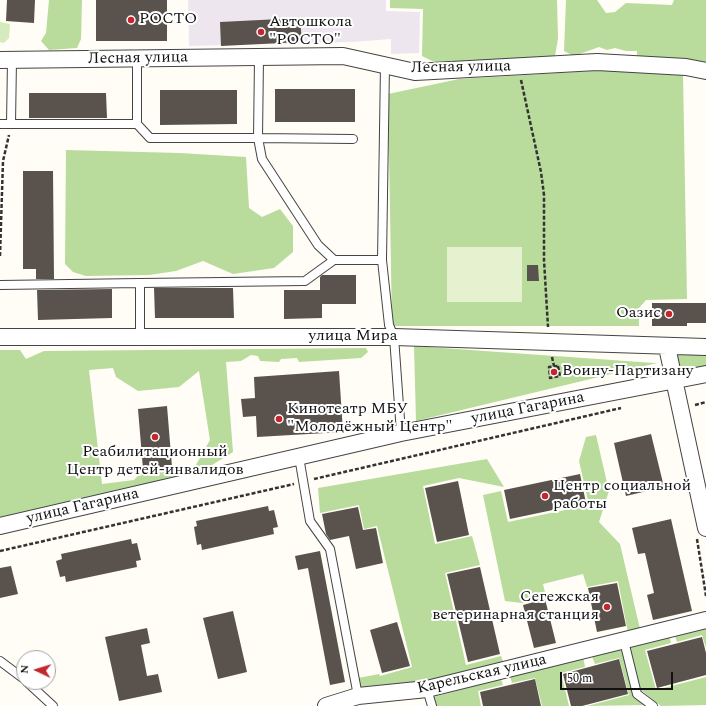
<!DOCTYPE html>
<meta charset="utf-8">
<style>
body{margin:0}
#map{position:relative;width:706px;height:706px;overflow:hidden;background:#fffdf5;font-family:Spectral,serif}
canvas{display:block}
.north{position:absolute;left:16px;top:650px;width:40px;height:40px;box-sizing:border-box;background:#fff;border:1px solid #a0a0a0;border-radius:50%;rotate:274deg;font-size:11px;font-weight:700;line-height:16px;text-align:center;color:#111}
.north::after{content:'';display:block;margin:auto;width:14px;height:18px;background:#c4262e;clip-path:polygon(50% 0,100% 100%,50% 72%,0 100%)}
.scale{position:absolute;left:560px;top:672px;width:113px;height:18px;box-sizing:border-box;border:2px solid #111;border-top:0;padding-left:5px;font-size:12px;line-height:14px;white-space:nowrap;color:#111;-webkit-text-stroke:3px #fff;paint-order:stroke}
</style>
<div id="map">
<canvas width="706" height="706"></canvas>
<div class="north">N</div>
<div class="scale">50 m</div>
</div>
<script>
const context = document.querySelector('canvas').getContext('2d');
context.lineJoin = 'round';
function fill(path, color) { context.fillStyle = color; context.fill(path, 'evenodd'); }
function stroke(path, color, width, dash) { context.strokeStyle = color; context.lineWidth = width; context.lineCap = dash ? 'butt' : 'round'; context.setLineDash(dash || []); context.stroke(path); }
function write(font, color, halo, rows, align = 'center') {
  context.font = font + ' Spectral,serif'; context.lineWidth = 4; context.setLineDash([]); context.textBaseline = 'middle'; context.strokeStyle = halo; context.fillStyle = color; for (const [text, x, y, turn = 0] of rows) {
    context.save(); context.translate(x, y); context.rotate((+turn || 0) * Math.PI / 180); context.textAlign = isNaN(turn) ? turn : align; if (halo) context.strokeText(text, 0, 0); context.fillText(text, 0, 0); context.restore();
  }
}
fill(new Path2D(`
 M188 0H386V11L420 12 419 53 391 54V39L352 42 189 46Z`), '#eee6ef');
fill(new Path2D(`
 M0 22 10 24 9 38 4 43 0 42Z`), '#d5ebbd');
fill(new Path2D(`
 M49 0H82L81 39 77 48 49 50 41 41 46 33Z
 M390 0H557L558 39 555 56 444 67 422 56 423 9 390 8Z
 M566 0H597L606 13 615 12 626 3 672 5 674 0H706V63L637 57V51H626L615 48 607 50 599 47 574 56 564 51Z
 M609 70 683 74 687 299 646 300 639 308V326H392L388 94 459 79Z
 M66 150 180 153 246 157 249 208 262 217 280 209 293 226V252L274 268 233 274 203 261 176 271 149 275 86 276 73 272 65 264Z
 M414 346 654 363H657L416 421Z
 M366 348 368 352 361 358 299 362 297 358 281 359 279 362 260 361 258 356 251 355 241 361 226 362 233 452 193 477 192 472 210 440 199 371 179 387 138 391 116 377 113 368 89 370 102 484 134 480C146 465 162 468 180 468L185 469 186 478 0 521V350H20L26 359 44 351Z
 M674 352H706V370L677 377Z
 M596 435 609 491 599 522 620 544 640 629 628 633 618 581 587 587 583 574 543 584 546 597 522 603 505 601 483 495 501 491 508 522 589 505 579 461 586 437Z
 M487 459 504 487 459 478 423 486 435 544 472 536 480 565 445 573 466 665 501 656 504 664 358 705 353 679 379 674 380 676 412 667 377 526 364 529 359 505 320 513 318 488Z
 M706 625V648L702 635 677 642 674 633Z
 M669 635 671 643 645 650 656 690 706 677V705L661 706 640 689 628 644Z
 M624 648 635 695 646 705 587 706 629 695 619 658 595 664 591 654Z
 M583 656 585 667 561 673 569 706H542L535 678 512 683 510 676Z
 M501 679 503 685 478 691 481 706H434L430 698Z`), '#b9dc9c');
fill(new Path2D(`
 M447 247H522V302H447Z`), '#e6f2cf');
fill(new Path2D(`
 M7 0H35L34 23 6 21Z
 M96 0H167V41H96Z
 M300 18 302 42 221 46 220 22Z
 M275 89H355V122H275Z
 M160 90H237V124L160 125Z
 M29 93H106L107 118H29Z
 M23 171H53L54 279H36V269H23Z
 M527 265H538L539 281H527Z
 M322 275H356V304H322V318L284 319V290H320V277Z
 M154 288H233L234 318H155Z
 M112 289V318L38 320 37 290Z
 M652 303H706V323H687V326H652Z
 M339 371 343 432 257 437 256 416 243 417 241 399 255 398 254 377Z
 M167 406 172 467 143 469 138 409Z
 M651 434 664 487 626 496 614 443Z
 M580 474 586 503 510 519 504 490Z
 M458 481 469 535 437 542 425 488Z
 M268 506 269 511 274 510 278 527 273 528 274 534 202 550 201 544 197 545 194 527 197 526 196 521Z
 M358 507 363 530 376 528 383 563 356 569 349 536 330 540 326 534 322 514Z
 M671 519 692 611 653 620 647 595 654 593 645 553 638 554 632 528Z
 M131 539 132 544 137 543 141 560 136 561 137 567 66 582 65 576 60 577 56 561 62 559 61 554Z
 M320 551 345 682 330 685 308 568 298 570 295 556Z
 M11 566 18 594 0 598V568Z
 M480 567 500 654 468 662 447 574Z
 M617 583 626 626 597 632 588 588Z
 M545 599 556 643 534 648 523 605Z
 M233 611 247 672 218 679 203 618Z
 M397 622 410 666 382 673 370 630Z
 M147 628 150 643 141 645 147 676 158 674 162 692 119 701 105 637Z
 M702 637 706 653V675L657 688 647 651Z
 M619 659 628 694 582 706H571L563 674Z
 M535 679 541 706H483L480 692Z`), '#5a524d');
const lane = new Path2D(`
 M385 65 382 260 389 325 394 337 401 433
 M0 124H11L12 60
 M11 124H137V59
 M137 124 150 138H258L259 58
 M334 260 318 245 262 159 258 138 353 139
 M0 285 140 283
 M140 337V283L305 281 334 260H382
 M299 457 310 521 330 549 358 696
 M624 641 637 694 653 706
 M0 661 24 679
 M27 682 53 706
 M427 689 432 706`);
const street = new Path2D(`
 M0 60 343 56 415 72 597 62 686 67 706 71
 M0 337H394L706 347
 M667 347 706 528
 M0 526 401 433 706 374
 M326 706 358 696 427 689 706 620`);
stroke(lane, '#444', 10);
stroke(street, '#444', 18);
stroke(new Path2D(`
 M521 80 541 172 544 195V260L548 327
 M0 256 3 161 9 135
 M552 357 554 366
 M558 366 560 376 550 378 549 367Z
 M695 405 706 402
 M314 479 621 408
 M697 539 706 596
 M0 551 294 484`), '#333', 2.5, [4, 2]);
stroke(lane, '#fff', 8);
stroke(street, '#fff', 16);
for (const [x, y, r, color] of [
 [131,20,4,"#c4262e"],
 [261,32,4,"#c4262e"],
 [669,314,4,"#c4262e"],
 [554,372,4,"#c4262e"],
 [279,419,4,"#c4262e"],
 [155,437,4,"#c4262e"],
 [545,496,4,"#c4262e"],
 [607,607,4,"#c4262e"]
]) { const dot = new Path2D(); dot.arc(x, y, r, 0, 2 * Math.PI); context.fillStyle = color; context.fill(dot); stroke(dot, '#fff', 1.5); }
write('16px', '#111', '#fff', [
 ["РОСТО",139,20],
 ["Автошкола",269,23],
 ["\"РОСТО\"",269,41],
 ["Оазис",661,314,"right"],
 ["Воину-Партизану",562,372],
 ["Кинотеатр МБУ",287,410],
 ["\"Молодёжный Центр\"",287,428],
 ["Реабилитационный",155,453,"center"],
 ["Центр детей-инвалидов",155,471,"center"],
 ["Центр социальной",553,487],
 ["работы",553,505],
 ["Сегежская",599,598,"right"],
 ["ветеринарная станция",599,616,"right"]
], 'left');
write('16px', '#111', '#fff', [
 ["Лесная улица",138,59,-1],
 ["Лесная улица",461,68,-1],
 ["улица Мира",353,337],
 ["улица Гагарина",528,409,-11],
 ["улица Гагарина",83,507,-13],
 ["Карельская улица",482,675,-13]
]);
</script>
